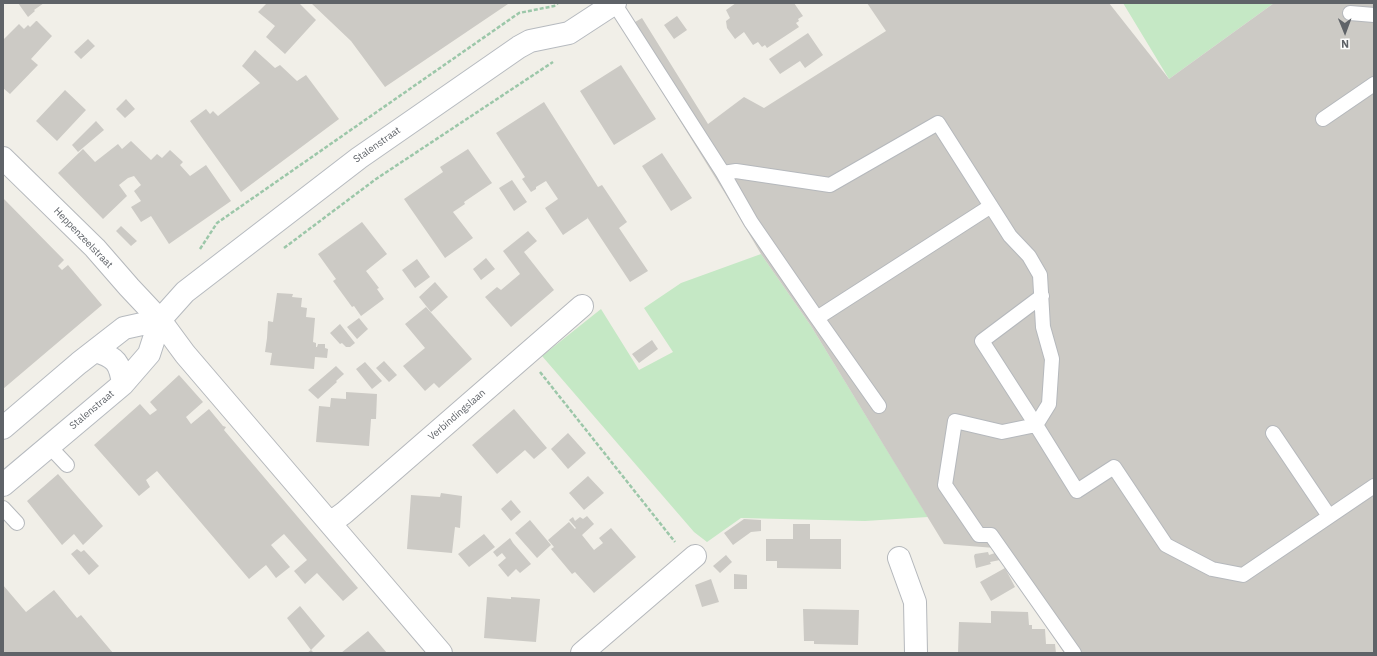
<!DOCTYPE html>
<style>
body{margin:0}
#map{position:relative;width:1377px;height:656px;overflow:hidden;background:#f1efe8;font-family:"IBM Plex Sans",sans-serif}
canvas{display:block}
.frame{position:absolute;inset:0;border:4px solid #5f6368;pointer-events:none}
.north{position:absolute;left:1325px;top:12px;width:40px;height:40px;-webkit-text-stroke:3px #fff;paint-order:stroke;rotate:179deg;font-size:11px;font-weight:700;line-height:16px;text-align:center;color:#5f6368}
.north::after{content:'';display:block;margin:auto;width:14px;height:18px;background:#5f6368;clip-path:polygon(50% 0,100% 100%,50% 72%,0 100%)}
</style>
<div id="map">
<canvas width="1377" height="656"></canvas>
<div class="frame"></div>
<div class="north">N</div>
</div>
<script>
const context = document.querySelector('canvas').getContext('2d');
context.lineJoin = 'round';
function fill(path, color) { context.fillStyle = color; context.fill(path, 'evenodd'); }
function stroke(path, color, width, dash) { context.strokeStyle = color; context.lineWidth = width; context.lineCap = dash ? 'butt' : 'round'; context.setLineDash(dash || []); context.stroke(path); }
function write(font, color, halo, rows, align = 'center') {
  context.font = font + ' "IBM Plex Sans",sans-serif'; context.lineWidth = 4; context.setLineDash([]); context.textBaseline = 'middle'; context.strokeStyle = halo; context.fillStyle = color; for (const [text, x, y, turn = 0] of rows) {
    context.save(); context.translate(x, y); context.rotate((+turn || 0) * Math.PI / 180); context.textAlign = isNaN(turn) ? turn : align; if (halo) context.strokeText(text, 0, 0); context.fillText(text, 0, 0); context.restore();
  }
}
fill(new Path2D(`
 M1123 3H1274L1169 79Z
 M761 254 811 326 928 517 865 521 741 518 707 542 694 532 542 356 601 309 639 370 673 352 644 308 681 283Z`), '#c5e8c5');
fill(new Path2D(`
 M18 3H44L34 10 35 11 28 17Z
 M267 3H299L316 20 285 54 266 37 275 26 258 12Z
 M311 3H507L508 4 385 87 351 41Z
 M736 3H794L803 16 798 19 799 21 796 23 799 27 767 48 765 45 762 47 758 42 753 45 744 32 735 39 727 28 726 21 730 18 726 10Z
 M867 3H1109L1169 79 1274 3H1374V653H1064L995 548 944 544 811 326 761 254 726 195 623 29 642 18 708 124 744 97 764 108 886 31Z
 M677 16 687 30 674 39 664 25Z
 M36 21H37L52 36 31 59 38 65 10 94 3 88V40L19 24 24 29 28 25 30 27Z
 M808 33 823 55 805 68 800 61 780 74 769 59Z
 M88 39 95 46 81 59 74 52Z
 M255 50 275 68 280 65 297 81 306 75 339 119 241 192 190 121 206 109 210 114 213 111 218 116 260 83 242 66Z
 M621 65 656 119 614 145 580 91Z
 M65 90 86 110 57 141 36 121Z
 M126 99 135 109 125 118 116 109Z
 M544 102 598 187 602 185 627 222 619 228 648 271 630 282 587 217 588 218 563 235 545 208 558 199 546 181 536 187V189L531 192 522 179 525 177 496 133Z
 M96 121 104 130 78 152 72 145Z
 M131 141 151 160 157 154 162 158 170 150 183 162 180 165 190 176 206 165 231 201 169 244 151 216 141 222 131 207 141 201 134 191 141 185 134 176 128 178 119 185 127 196 103 219 58 173 83 149 95 162 118 144 122 149Z
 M468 149 492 183 464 202 465 204 453 212 473 238 445 258 404 199 443 172 440 167Z
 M662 153 692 198 671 211 642 166Z
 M512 180 527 202 514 211 499 188Z
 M3 198 64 260 58 266 62 270 68 265 102 305 3 389Z
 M362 222 387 254 366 271 379 288 377 289 384 299 361 316 354 306 352 307 333 281 336 279 318 254Z
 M121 226 137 241 131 246 116 231Z
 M528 231 537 241 524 252 554 290 511 327 485 297 497 287 501 290 520 274 503 251Z
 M486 258 495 269 481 280 473 269Z
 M417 259 430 277 415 288 402 270Z
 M435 282 448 297 431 312 419 297Z
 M277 293 293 294 292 297 302 298 301 307 307 308 306 317 315 318 313 342 316 343V347H317L318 344H325V348L328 349 327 358 315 357 314 369 270 365 272 353 265 352 267 338 268 321 273 322Z
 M426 307 472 359 439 388 434 383 425 391 403 366 425 348 405 324Z
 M359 318 368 329 357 339 347 327Z
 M340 324 355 343 350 347H346L342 343 340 344 330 333Z
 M652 340 658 349 639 363 632 354Z
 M384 361 397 375 389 382 376 368Z
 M365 362 382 381 372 389 356 369Z
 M336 366 344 374 336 381 337 382 318 399 308 390Z
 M179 375 203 402 186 417 191 424 209 409 223 426 226 427 224 430 358 588 343 601 317 573 305 584 294 571 307 560 284 534 271 545 290 567 276 578 266 565 249 579 157 471 146 480 150 487 139 496 94 445 140 404 150 415 157 410 150 402Z
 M346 392 377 394 376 419H371L369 446 316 442 319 406 330 407 331 398 346 399Z
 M514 409 547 448 534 459 525 450 497 474 472 445Z
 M568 433 586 453 568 469 551 449Z
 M58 474 103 526 83 545 74 534 62 545 27 501Z
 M588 476 604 493 584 510 569 493Z
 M441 493 462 496 460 528 455 527 452 553 407 549 411 495 440 497Z
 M511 500 521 512 511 521 501 509Z
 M587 516 594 524 582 535 594 550 603 543 599 538 611 528 636 557 594 593 575 572 572 574 551 549 554 547 548 540 569 522 575 529 576 528 569 520 573 517 575 521 580 517 583 519Z
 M744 519 761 520V531L751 532 733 545 724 533Z
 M530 520 551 545 537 558 515 533Z
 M793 524H810V539H841V569L777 568V561H766V539H793Z
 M484 534 495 547 469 567 458 554Z
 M510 538 513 543 531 564 520 573 516 569 508 577 498 565 506 558 502 553 497 557 493 552Z
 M77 549 81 552 84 550 99 566 89 575 71 554Z
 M988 552 989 555 995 553 1000 560 990 562 991 564 976 568 974 556 975 554Z
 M726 555 732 562 720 573 713 566Z
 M1005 568 1015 587 991 601 980 582Z
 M734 574 747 575V589H734Z
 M711 579 719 602 702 607 695 585Z
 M3 585 26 612 54 590 77 618 81 615 113 653H3Z
 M487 597 511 599V597L540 599 536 642 484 638Z
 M300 606 325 636 311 650 314 653H307L311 650 287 618Z
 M803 609 859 610 858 645 814 644V641H804Z
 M991 611 1028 612 1029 625H1032V629H1045L1046 644H1055L1056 653H958L959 622 991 623Z
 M368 631 387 653H341Z`), '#cccac5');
const lane = new Path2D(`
 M614 3 723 173 736 171 830 185 938 123 1010 236 1029 256 1040 275 1043 327 1052 359 1049 404 1036 425 1077 491 1114 467 1166 545 1212 569 1243 575 1374 486
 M1350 13 1374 15
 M1323 119 1374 84
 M723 173 751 222 817 318
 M1042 296 982 341 1036 425 1002 432 955 421 945 485 979 535H991L1074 653
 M879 406 817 318 991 206
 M1273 433 1329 516
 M49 446 67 465
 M3 508 17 523`);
const street = new Path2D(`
 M3 158 95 248 129 287 160 320 185 354 441 653
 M330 523 344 513 582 306
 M899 558 915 602 916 653
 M582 653 695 556`);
const secondary = new Path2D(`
 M95 351C116 357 120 363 123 384
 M3 428 79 363 124 328 160 320
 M3 485 123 384 149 354 160 320 185 292 359 158 519 47 530 41 569 33 615 3`);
stroke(lane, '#b5b8bc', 16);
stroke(street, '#b5b8bc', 24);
stroke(secondary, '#b6babf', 24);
stroke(new Path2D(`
 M284 248 376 179 553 62
 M200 249 217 223 519 13 554 6 558 3
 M540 372 675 542`), '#9cc7a9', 2.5, [4, 2]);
stroke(lane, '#fff', 14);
stroke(street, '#fff', 22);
stroke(secondary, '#fff', 22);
write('10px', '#5f6368', '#fff', [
 ["Stalenstraat",377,145,-35],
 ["Heppenzeelstraat",83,238,46],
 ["Stalenstraat",92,410,-40],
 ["Verbindingslaan",457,415,-41]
]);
</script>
